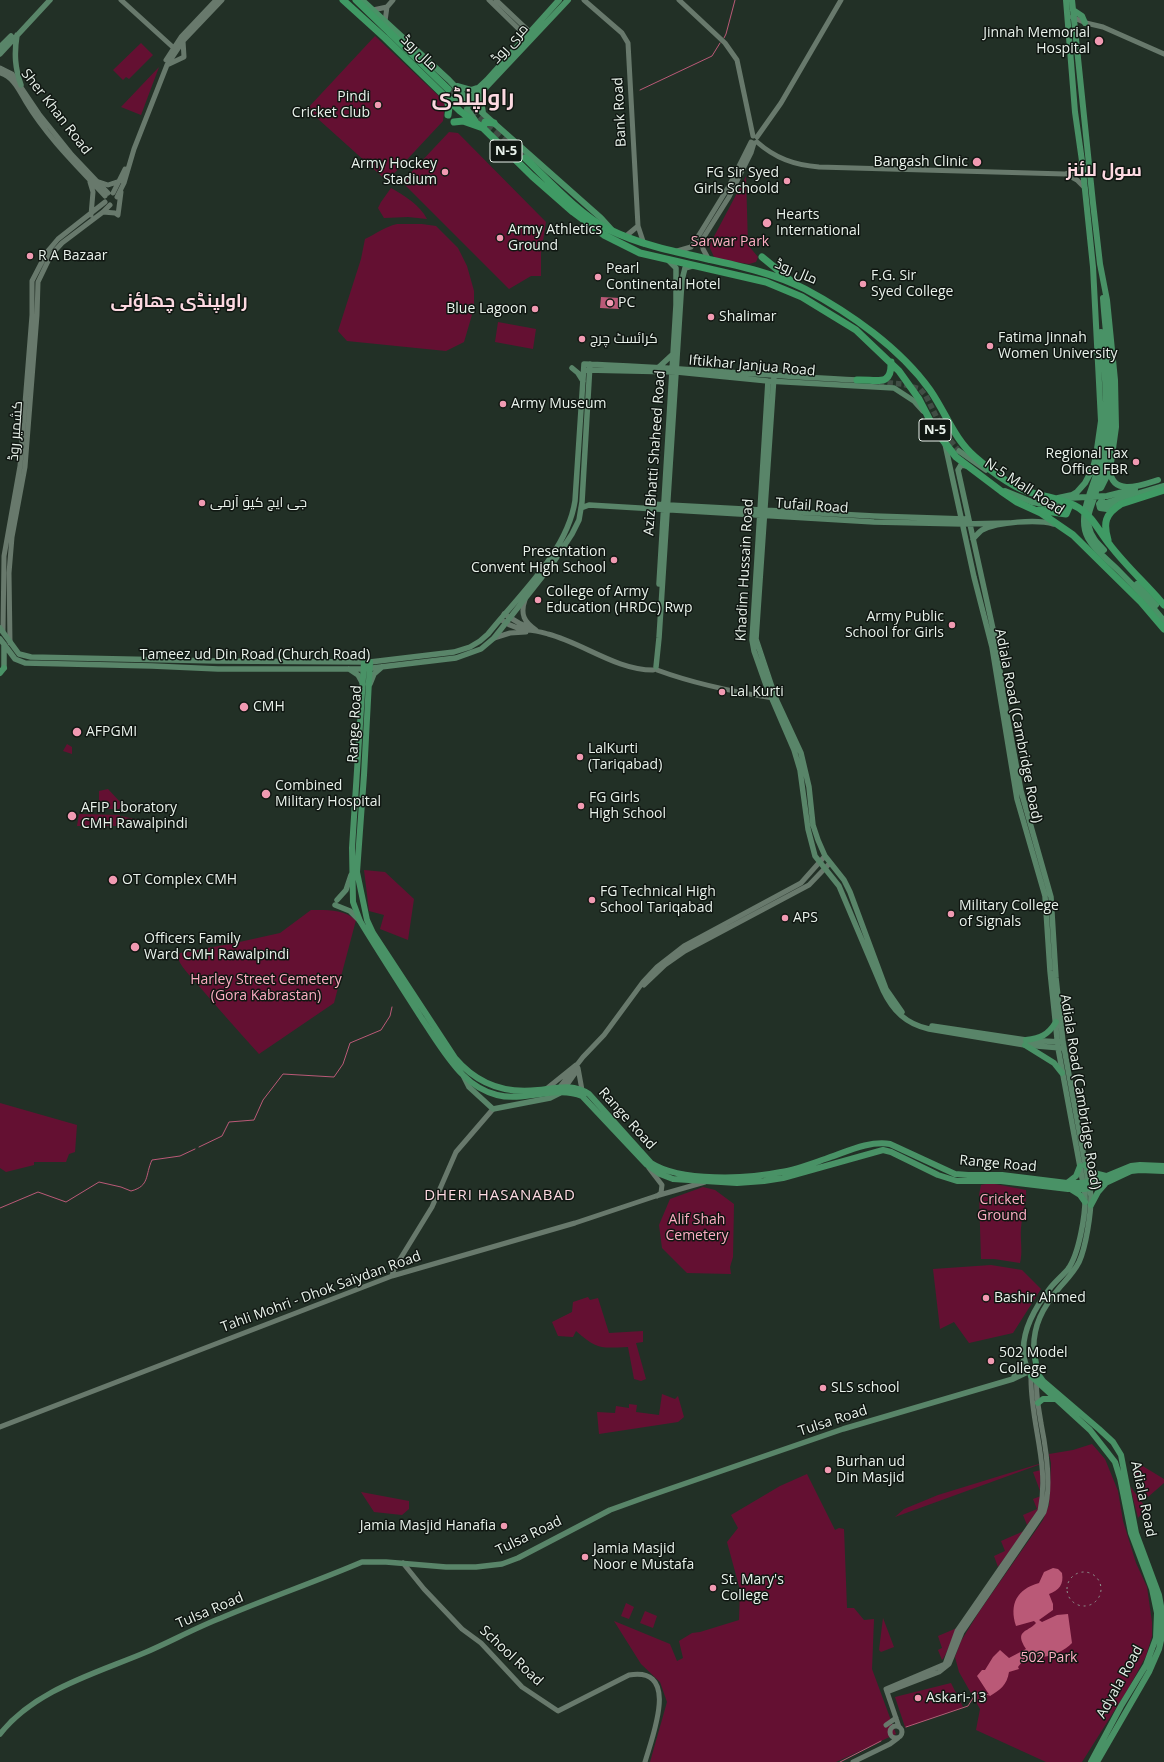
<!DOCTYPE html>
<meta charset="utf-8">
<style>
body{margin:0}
canvas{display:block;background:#223026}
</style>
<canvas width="1164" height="1762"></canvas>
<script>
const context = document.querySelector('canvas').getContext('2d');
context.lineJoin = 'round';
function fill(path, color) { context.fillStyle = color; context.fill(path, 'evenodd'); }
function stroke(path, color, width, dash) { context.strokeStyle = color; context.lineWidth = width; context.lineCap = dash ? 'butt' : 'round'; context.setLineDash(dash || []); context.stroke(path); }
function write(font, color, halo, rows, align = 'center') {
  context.font = font + ' "Open Sans",Cairo,sans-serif'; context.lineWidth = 3; context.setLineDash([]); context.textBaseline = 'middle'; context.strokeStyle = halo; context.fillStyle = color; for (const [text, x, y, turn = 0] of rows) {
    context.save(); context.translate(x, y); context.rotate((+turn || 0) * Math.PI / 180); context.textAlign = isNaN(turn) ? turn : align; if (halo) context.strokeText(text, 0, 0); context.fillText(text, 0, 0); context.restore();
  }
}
fill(new Path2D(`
 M375 36 445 102 443 121 387 181 307 109Z
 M141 43 153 55 129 79 126 77 123 80 113 70Z
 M159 67 141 115 121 107Z
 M449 132 458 133 546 222 541 253V276H531L509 289 402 182Z
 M746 176 748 245 758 257 756 262 749 264 715 259 709 246Z
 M391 188C405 196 420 205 427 219L408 217 384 218 378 208 381 202Z
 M397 224H422L436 226 458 248 467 266 474 291V308L464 342 446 351 347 341 338 331 361 259 365 239C376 234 384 227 397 224Z
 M498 322 536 329 533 349 495 342Z
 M67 744 72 747V754L63 751Z
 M108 789 122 804 119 809H107L99 800V791Z
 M79 814 120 815 119 826H77Z
 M121 816 152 823 151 825 121 826Z
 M364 870 385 872 414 899 408 940 380 929 384 915 369 911Z
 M311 910C327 910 343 909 356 920L334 1003 259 1054C238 1031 218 1008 198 985 191 976 179 966 177 955L180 953 235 943 280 933Z
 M0 1103 77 1125 75 1152 69 1154 66 1162H34V1165L6 1172 0 1168Z
 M990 1183 1026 1190C1027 1203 1022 1215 1021 1228 1020 1240 1023 1252 1020 1263L994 1259H981L979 1195 981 1185Z
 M703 1187 715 1190 734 1204 733 1257 730 1267 731 1274 687 1273 662 1248 659 1225 670 1199Z
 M991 1265 1022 1270 1041 1289 1013 1333 969 1343 954 1322 940 1329 933 1269Z
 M588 1297 590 1300 598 1298 609 1333 643 1331V1342L636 1343 646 1379 641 1381 634 1379 628 1347C600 1348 598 1350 576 1331L573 1337 558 1336 552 1322 572 1312 573 1302Z
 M662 1394 675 1399 678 1396 684 1417 678 1422 599 1434 597 1412 615 1413 616 1406 629 1408V1404L637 1405 636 1412 659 1415Z
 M1092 1444 1105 1459 1118 1491 1123 1521 1136 1563 1147 1587 1152 1622V1636L1146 1656 1128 1689 1082 1762H1046L976 1730 980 1709 959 1672 955 1657 961 1641 979 1612 1043 1520 1049 1505 1051 1463 1049 1454 1073 1450Z
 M1042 1463 1041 1464 895 1517 904 1509 938 1495Z
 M1141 1465 1164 1479V1483L1148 1497 1133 1477Z
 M1041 1470 1040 1491 1033 1472Z
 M807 1474 835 1530 839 1528 844 1529 847 1608H854L864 1620 874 1619 872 1669 896 1734 836 1762H650L667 1702 660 1682 641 1664 614 1621 670 1644 677 1661 683 1658 679 1641 692 1633 700 1632 739 1620 740 1590 727 1542 738 1528 731 1515 780 1486Z
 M1130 1486 1146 1508 1138 1518Z
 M361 1492 409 1501V1509L402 1515 374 1512Z
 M1041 1496 1038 1510 1027 1525 1023 1515 1037 1509 1033 1499Z
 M1024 1531 998 1567 994 1556 1005 1551 1001 1541Z
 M626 1603 634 1607 629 1619 621 1616Z
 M645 1611 657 1616 653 1628 640 1623Z
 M883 1618 894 1647 881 1652 879 1650Z
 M957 1628C953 1635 946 1657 942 1660L938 1650 942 1648 938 1636Z
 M951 1683 963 1707 905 1727 895 1697Z`), '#641032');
fill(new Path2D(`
 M601 297 620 298 619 309 600 308Z
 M1053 1568 1058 1569 1062 1573C1064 1585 1059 1590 1049 1594L1053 1604V1610L1039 1620 1042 1622 1057 1615 1068 1614 1072 1643C1062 1653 1042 1662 1029 1653L1018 1667 1019 1669 1009 1672C1007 1685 1000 1690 990 1696L977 1676 982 1670H985L993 1657 1000 1650 1009 1658 1026 1649C1014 1630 1027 1633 1036 1623L1034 1621 1016 1626C1009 1604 1017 1589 1039 1583L1044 1572Z`), '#ba5977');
stroke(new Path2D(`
 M724 38 726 34 735 0
 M640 90 712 56 720 43
 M199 1147 222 1136 229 1122 254 1120 263 1100 283 1074 334 1077 343 1064 350 1043 381 1030 390 1016 392 1007
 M0 1208 38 1192 66 1202 99 1182 121 1187 131 1191C150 1186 145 1175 152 1160L180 1156 195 1149
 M906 1727 968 1706 976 1693 990 1695
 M840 1762 881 1741`), '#ba5977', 1);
stroke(new Path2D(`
 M879 382 902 384 920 389 926 396 945 434 959 451`), '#404d44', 5.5, [5.5, 3]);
stroke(new Path2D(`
 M448 89 525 158`), '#404d44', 7, [7, 3.5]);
stroke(new Path2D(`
 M121 0 176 50
 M489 0 529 39
 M496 0 532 34
 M584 0 622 33 628 43 638 226 644 244
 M679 0 725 43 737 60 753 136
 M373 10 387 7
 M1072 17 1086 23 1103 27 1164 54
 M385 21 387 7 393 0
 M166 60 181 37 216 0
 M167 65 184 57 183 41
 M0 68 12 74 39 114 72 155 108 193
 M0 73C13 76 20 92 26 102 47 137 77 166 105 196
 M757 137 781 103 841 0
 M757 142C775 158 794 165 819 167L1065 174 1076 170 1082 161
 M1066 174 1077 180 1085 188
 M90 182 93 192 91 215
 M99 182 108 185 120 181
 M113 193 125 169
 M117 197 124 183 134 149 167 65 183 41 222 0
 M103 212 115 213 118 215 121 192
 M626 236 638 226
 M677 251 691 247 699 235 729 186 751 142
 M709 260 703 249 702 240 729 197 751 153 754 143
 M525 600C520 614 524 622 536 630
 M504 614 519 623 531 628
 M503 621C516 631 533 629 548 634 583 643 616 670 653 670
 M3 631 4 556 20 466 32 315V281L47 252 58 239 105 202
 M494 638 510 633 526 632
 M10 643 9 573 12 537 25 467 37 315 38 282 51 255 62 243 103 212 110 205
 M657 670C695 684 734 692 773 698
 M644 985 665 965 685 951 809 885 830 863
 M578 1068 582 1090
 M559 1088 583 1057 604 1035 643 982 657 967 684 946 801 883 825 856
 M564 1089 578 1069
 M545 1090 576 1065
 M649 1168 662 1185 661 1193 657 1196
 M392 1276 394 1269 432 1207 456 1152 493 1109
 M0 1427 392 1276 575 1223 656 1196 705 1182
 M403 1563 424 1589 462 1629 481 1643 522 1687 558 1711 629 1675C681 1666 652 1737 645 1762
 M887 1692 939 1672 949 1664 962 1632 1044 1512C1052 1488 1046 1448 1041 1423 1039 1409 1035 1393 1037 1379
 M886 1725 896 1718
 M890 1732a6 6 0 1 1 12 0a6 6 0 1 1-12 0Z
 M899 1727 886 1689 945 1664 957 1631 1040 1511C1050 1464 1030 1423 1031 1376
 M853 1762 890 1744 898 1738`), '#68796c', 5);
stroke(new Path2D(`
 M17 35C14 54 15 68 21 85
 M0 47 11 36
 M0 54 50 0
 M659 367 673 354
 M572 368 578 373 583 381
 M586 370 677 372 768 381 894 388 914 401 923 411
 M774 376 756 639 776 699 801 753 809 787 813 825 818 840 825 856 844 880 850 892 886 989 902 1012
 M768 381 752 640 754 651 766 685 794 750 800 770 808 829 815 856 839 886 883 990C893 1011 906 1024 929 1029L1025 1045 1061 1048
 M945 444 974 577 992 647 1017 799 1045 896 1050 971 1058 1048 1085 1194C1086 1213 1079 1254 1068 1269 1063 1275 1056 1281 1051 1287 1032 1311 1013 1344 1030 1374
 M959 451 986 470
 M967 466 961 465 958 470 997 647 1003 694 1021 791 1051 897 1056 978 1063 1042 1091 1196C1091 1213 1086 1247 1079 1262 1074 1272 1067 1279 1060 1287 1043 1307 1032 1326 1034 1353
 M650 504 874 516 965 519
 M581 508 589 505 874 522 963 524 1009 523
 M973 539C976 536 979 532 982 530 998 522 1037 519 1054 524
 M659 584 676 305V268L669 261
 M0 628 19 654 31 657 217 661 370 662 454 652 470 647 480 641 488 634C519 595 567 552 575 501L584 364C675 367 766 376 857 380
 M0 639 15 659 25 663 152 666 218 669H364L456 658 481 649 494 638 553 563 572 534 579 520 582 502 590 364
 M4 644V668
 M656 667 659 638 682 280 685 268 692 266
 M349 669 358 675 363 684
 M370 684 374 674 382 667
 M337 900 346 890 351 875
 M335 905 350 911 360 921
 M932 1026 1026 1040 1061 1042
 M464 1077 469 1087 493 1109 550 1098 560 1093
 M1014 1377 1024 1360
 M0 1734C35 1690 94 1674 144 1653 170 1642 195 1628 221 1618 268 1598 315 1582 362 1562H386L446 1567H476L502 1564 518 1558 610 1510 646 1497 843 1429 1013 1379 1036 1368`), '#598569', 5.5);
stroke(new Path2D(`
 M362 0 449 80 469 101 601 218 611 229
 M1072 0 1093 203 1100 264 1107 300 1115 380 1116 427 1110 470C1112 497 1142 485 1158 480
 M1073 10 1082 16 1085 23
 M457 86 471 90 477 88
 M482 92 481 100 483 113
 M448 98 461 103 475 99 568 0
 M475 120 467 109 471 95 487 80 559 0
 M1103 298C1106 344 1115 392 1110 438 1107 458 1101 476 1095 495 1092 506 1086 515 1089 527 1091 537 1097 543 1104 550
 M1101 332C1105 377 1111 421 1099 465 1094 487 1076 516 1088 538 1095 551 1109 561 1119 571 1135 587 1150 603 1164 621
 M1095 489 1101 488 1109 472
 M1005 491 1032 502 1067 508
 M1058 498 1072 495 1077 492 1085 483 1093 468 1096 456 1101 421 1093 267 1082 161 1075 112 1066 0
 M1067 498 1107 496 1135 489
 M1102 500 1099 504 1100 508 1107 509 1117 506
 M1103 504 1164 486
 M1137 584 1156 605
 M364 662 352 848 353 902 360 921C380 954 401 986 422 1019 435 1038 447 1059 463 1075 472 1084 485 1092 497 1095 524 1102 557 1085 582 1096L646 1164 660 1174 673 1179 737 1183 764 1181 783 1178 883 1150 891 1152 938 1175 957 1181H1001L1068 1189H1084L1099 1186 1131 1171 1140 1170 1164 1171
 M370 662 364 775 357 872 367 920 373 933 455 1058C477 1084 505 1094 538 1090 556 1088 573 1083 589 1094L651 1163C680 1182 748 1179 781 1172 796 1170 811 1164 825 1159 844 1153 869 1140 890 1144L955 1174 968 1175H1002L1067 1183H1083L1097 1180 1131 1166 1140 1165 1164 1166
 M0 673 4 668
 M1026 1040C1041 1038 1048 1035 1056 1022
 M1025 1045 1054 1063 1062 1073
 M1085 1165 1094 1173 1106 1176
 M1067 1183 1076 1176 1080 1166
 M1072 1190 1080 1195 1085 1202
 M1091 1205 1098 1192 1105 1184
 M1034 1353 1038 1374 1043 1381 1099 1429 1113 1442 1121 1455 1136 1533 1159 1595 1161 1606 1162 1636 1159 1649 1149 1672 1097 1762
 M1031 1376 1090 1430 1115 1462 1120 1478 1131 1533 1152 1589 1157 1613 1156 1638 1146 1665 1121 1706 1091 1762
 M1038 1403 1043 1399H1055`), '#499266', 6);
stroke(new Path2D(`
 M343 0 385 38 460 111 483 128 532 176 573 212 604 235 640 253 766 282 802 297 856 330 899 371 919 399 935 430 956 457 1001 491 1017 502 1041 513 1073 535 1141 602 1164 629
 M356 0 448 89
 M447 100 449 107 448 115
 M454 122 463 121 483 128 485 122 494 123
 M525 158C548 180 580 215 608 229 671 260 745 258 805 289 850 313 900 348 930 390 946 413 954 439 975 457 991 471 1012 488 1033 493 1049 498 1065 499 1079 508 1093 517 1100 533 1110 545 1126 566 1147 585 1164 605
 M762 257 790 280
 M857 380C876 379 892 388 891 362
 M1039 510 1066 514 1069 507 1065 503
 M1108 540C1103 523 1105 514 1121 504L1164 490`), '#3f9a64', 7);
stroke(new Path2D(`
 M1067 1589a17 17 0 1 1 34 0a17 17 0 1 1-34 0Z`), '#909b93', 1, [2, 4]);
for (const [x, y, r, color] of [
 [1099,41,5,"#f19ab2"],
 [378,105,4,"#f19ab2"],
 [977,162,5,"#f19ab2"],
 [445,172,4,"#f19ab2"],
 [787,181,4,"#f19ab2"],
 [767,223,5,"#f19ab2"],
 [500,238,4,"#f19ab2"],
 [30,256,4,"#f19ab2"],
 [598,277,4,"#f19ab2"],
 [863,284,4,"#f19ab2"],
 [610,303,4,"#f19ab2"],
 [535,309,4,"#f19ab2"],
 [711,317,4,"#f19ab2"],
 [582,339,4,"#f19ab2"],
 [990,346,4,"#f19ab2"],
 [503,404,4,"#f19ab2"],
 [1136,462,4,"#f19ab2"],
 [202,503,4,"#f19ab2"],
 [614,560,4,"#f19ab2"],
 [538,600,4,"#f19ab2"],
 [952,625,4,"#f19ab2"],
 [722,692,4,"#f19ab2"],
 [244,707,5,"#f19ab2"],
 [77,732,5,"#f19ab2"],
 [580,757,4,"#f19ab2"],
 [266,794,5,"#f19ab2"],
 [581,806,4,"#f19ab2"],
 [72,816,5,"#f19ab2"],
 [113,880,5,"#f19ab2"],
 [592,900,4,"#f19ab2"],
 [951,914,4,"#f19ab2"],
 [785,918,4,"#f19ab2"],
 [135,947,5,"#f19ab2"],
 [986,1298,4,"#f19ab2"],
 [991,1361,4,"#f19ab2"],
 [823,1388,4,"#f19ab2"],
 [828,1470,4,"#f19ab2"],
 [504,1526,4,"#f19ab2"],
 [585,1557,4,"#f19ab2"],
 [713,1588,4,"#f19ab2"],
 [918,1698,4,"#f19ab2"]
]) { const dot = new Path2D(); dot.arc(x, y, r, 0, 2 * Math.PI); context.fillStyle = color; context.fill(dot); stroke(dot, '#101712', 1.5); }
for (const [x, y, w] of [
 [506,151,32],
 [935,430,32]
]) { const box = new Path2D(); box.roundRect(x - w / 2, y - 11, w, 22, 3); context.fillStyle = '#101712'; context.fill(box); stroke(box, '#e9f2eb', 1); }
write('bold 13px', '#e9f2eb', null, [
 ["N-5",506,151],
 ["N-5",935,430]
]);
write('14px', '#e9f2eb', '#101712', [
 ["Jinnah Memorial",1090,33,"right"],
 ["Hospital",1090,49,"right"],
 ["Pindi",370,97,"right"],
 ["Cricket Club",370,113,"right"],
 ["Bangash Clinic",968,162,"right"],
 ["Army Hockey",437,164,"right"],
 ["Stadium",437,180,"right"],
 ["FG Sir Syed",779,173,"right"],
 ["Girls Schoold",779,189,"right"],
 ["Hearts",776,215],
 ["International",776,231],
 ["Army Athletics",508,230],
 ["Ground",508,246],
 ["R A Bazaar",38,256],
 ["Pearl",606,269],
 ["Continental Hotel",606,285],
 ["F.G. Sir",871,276],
 ["Syed College",871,292],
 ["PC",618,303],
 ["Blue Lagoon",527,309,"right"],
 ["Shalimar",719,317],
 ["Fatima Jinnah",998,338],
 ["Women University",998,354],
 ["کرائسٹ چرچ",590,339],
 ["Army Museum",511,404],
 ["Regional Tax",1128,454,"right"],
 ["Office FBR",1128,470,"right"],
 ["جی ایچ کیو آرمی",210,503],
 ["Presentation",606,552,"right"],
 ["Convent High School",606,568,"right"],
 ["College of Army",546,592],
 ["Education (HRDC) Rwp",546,608],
 ["Army Public",944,617,"right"],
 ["School for Girls",944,633,"right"],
 ["Lal Kurti",730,692],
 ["CMH",253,707],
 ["AFPGMI",86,732],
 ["LalKurti",588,749],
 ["(Tariqabad)",588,765],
 ["Combined",275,786],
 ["Military Hospital",275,802],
 ["FG Girls",589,798],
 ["High School",589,814],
 ["AFIP Lboratory",81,808],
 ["CMH Rawalpindi",81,824],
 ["OT Complex CMH",122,880],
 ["FG Technical High",600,892],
 ["School Tariqabad",600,908],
 ["Military College",959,906],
 ["of Signals",959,922],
 ["APS",793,918],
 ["Officers Family",144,939],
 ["Ward CMH Rawalpindi",144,955],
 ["Bashir Ahmed",994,1298],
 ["502 Model",999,1353],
 ["College",999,1369],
 ["SLS school",831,1388],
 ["Burhan ud",836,1462],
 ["Din Masjid",836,1478],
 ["Jamia Masjid Hanafia",496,1526,"right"],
 ["Jamia Masjid",593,1549],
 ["Noor e Mustafa",593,1565],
 ["St. Mary's",721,1580],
 ["College",721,1596],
 ["Askari-13",926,1698]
], 'left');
write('14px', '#e9f2eb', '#101712', [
 ["مری روڈ",510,44,-48],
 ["مال روڈ",419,53,44],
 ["Sher Khan Road",56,112,52],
 ["Bank Road",620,112,-93],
 ["مال روڈ",796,272,23],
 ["Iftikhar Janjua Road",752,366,5],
 ["کشمیر روڈ",16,431,-86],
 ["Aziz Bhatti Shaheed Road",655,453,-86],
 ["N-5 Mall Road",1024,487,33],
 ["Tufail Road",812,506,4],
 ["Khadim Hussain Road",745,570,-87],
 ["Tameez ud Din Road (Church Road)",255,655],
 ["Range Road",355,724,-87],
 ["Adiala Road (Cambridge Road)",1018,726,79],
 ["Adiala Road (Cambridge Road)",1080,1092,81],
 ["Range Road",627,1119,48],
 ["Range Road",998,1164,5],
 ["Tahli Mohri - Dhok Saiydan Road",321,1292,-20],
 ["Tulsa Road",833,1421,-18],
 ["Adiala Road",1143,1499,78],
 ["Tulsa Road",529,1536,-26],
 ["Tulsa Road",210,1611,-23],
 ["School Road",511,1656,43],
 ["Adyala Road",1120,1682,-61]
]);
write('14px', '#fdaec3', '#101712', [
 ["Sarwar Park",730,242],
 ["Harley Street Cemetery",266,980],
 ["(Gora Kabrastan)",266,996],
 ["Cricket",1002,1200],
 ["Ground",1002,1216],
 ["Alif Shah",697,1220],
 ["Cemetery",697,1236],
 ["502 Park",1049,1658]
]);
context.letterSpacing = '1px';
write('15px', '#fcd9e1', '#101712', [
 ["DHERI HASANABAD",500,1196]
]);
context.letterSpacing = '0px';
write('bold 18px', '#fcd9e1', '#101712', [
 ["سول لائنز",1104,171],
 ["راولپنڈی چھاؤنی",179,302]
]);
write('bold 22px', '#fcd9e1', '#101712', [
 ["راولپنڈی",473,99]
]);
</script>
